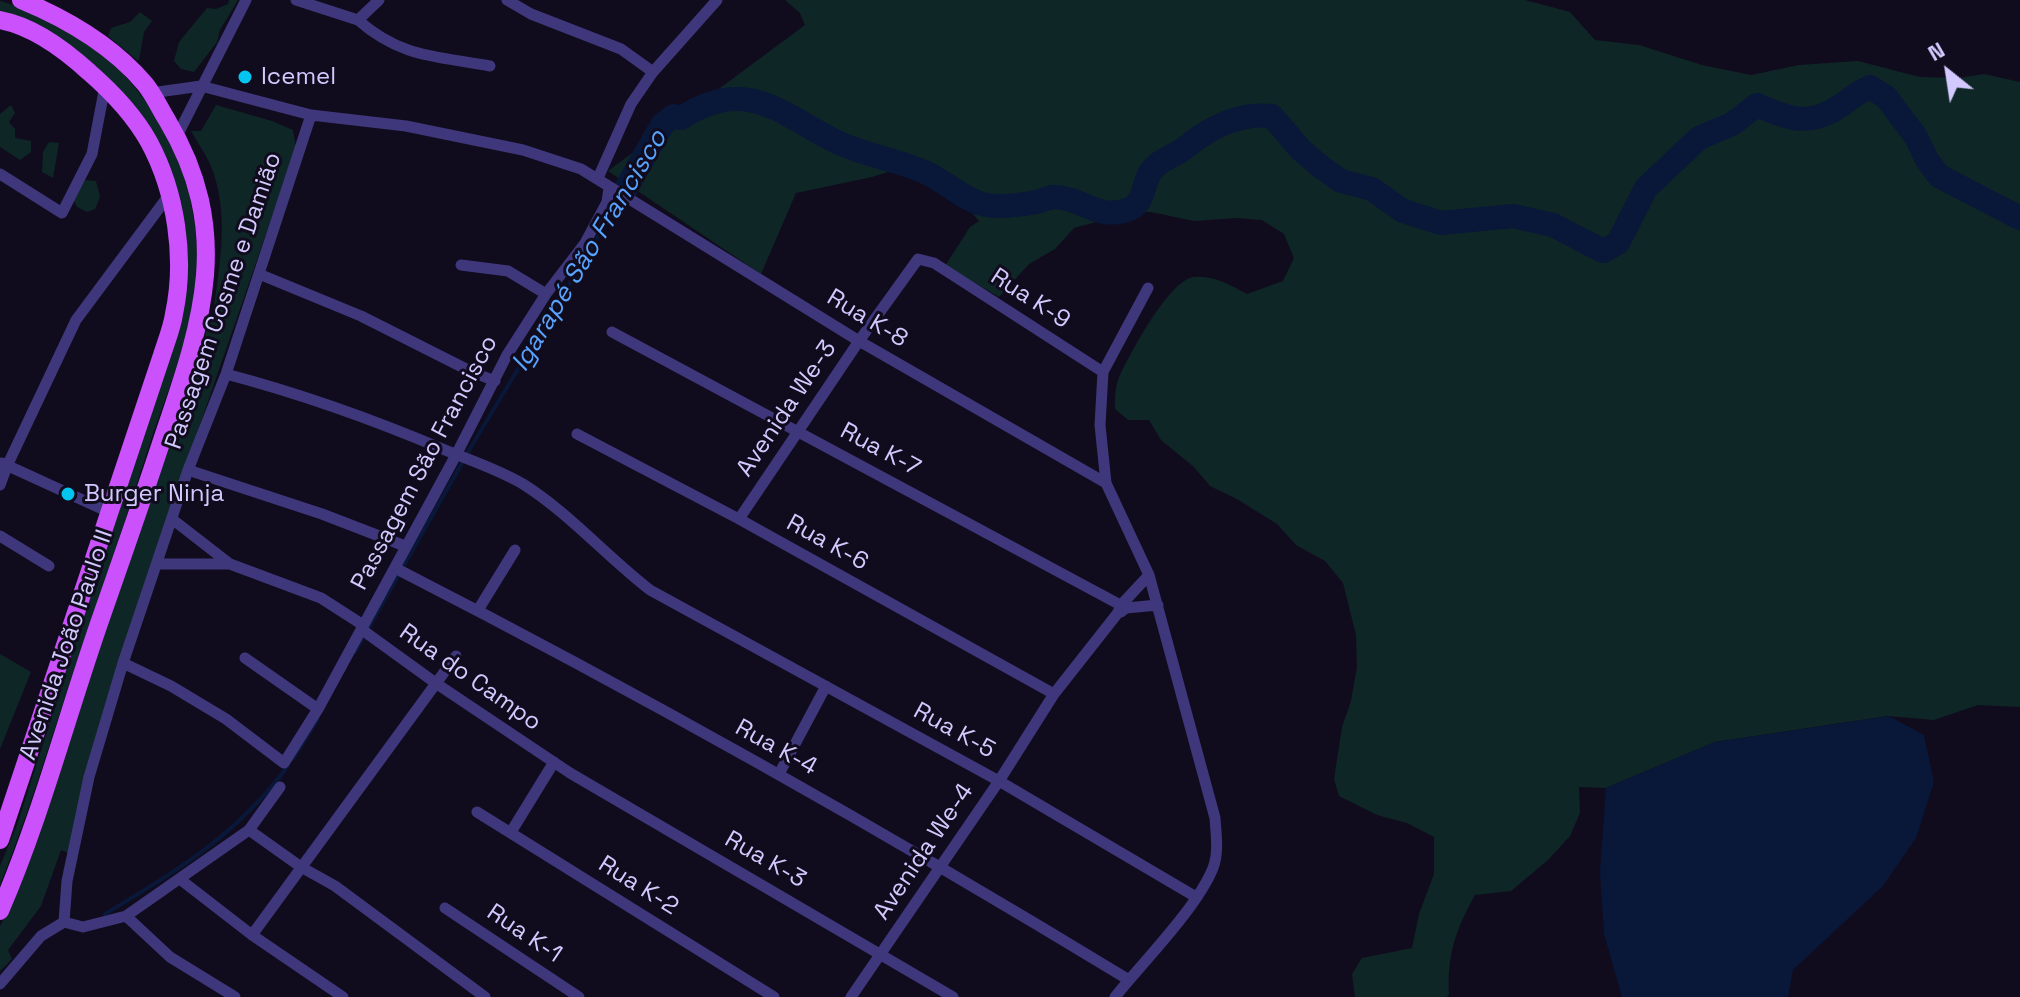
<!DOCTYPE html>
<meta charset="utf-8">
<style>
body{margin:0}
#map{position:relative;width:2020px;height:997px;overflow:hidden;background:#100c1d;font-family:"Space Grotesk",sans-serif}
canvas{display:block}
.north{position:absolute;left:1908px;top:32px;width:80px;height:80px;-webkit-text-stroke:6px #100c1d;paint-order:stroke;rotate:330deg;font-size:22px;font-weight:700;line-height:32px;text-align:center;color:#d3c9fe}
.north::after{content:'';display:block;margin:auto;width:28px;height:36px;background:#d3c9fe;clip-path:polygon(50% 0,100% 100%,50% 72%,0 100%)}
</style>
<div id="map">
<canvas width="2020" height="997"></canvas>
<div class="north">N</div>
</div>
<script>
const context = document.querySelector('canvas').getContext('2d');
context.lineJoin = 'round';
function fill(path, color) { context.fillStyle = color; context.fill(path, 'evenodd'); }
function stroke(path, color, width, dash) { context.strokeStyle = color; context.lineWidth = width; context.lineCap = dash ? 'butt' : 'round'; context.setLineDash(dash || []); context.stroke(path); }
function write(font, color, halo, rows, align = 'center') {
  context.font = font + ' "Space Grotesk",sans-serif'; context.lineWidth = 6; context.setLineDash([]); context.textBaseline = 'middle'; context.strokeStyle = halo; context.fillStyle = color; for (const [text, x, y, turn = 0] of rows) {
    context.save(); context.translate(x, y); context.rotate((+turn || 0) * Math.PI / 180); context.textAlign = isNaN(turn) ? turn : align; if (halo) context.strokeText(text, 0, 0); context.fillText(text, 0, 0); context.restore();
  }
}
fill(new Path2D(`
 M229 0H238L220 30 217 42 194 72 181 69 174 61 179 42 207 8 216 9 228 4Z
 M785 0H1525L1570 12 1595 40 1639 45 1702 65 1751 75 1799 65 1858 61 1920 77 1958 78 1984 74 2020 82V707L1978 705 1934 720 1888 716 1715 742 1606 788 1579 787 1580 813 1570 836 1548 860 1511 891 1475 895C1456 929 1447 954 1449 994L1447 997H1355L1352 974 1362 958 1412 948 1419 914 1434 874V837L1407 823 1377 815 1339 796 1334 779 1342 727 1351 701 1357 667 1356 635 1343 583 1325 561 1296 545 1277 524 1237 499 1210 486 1194 467 1161 440 1149 420H1128L1115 409C1115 397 1115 384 1121 373 1132 351 1169 280 1194 277 1213 275 1230 285 1247 294L1283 281 1294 258 1284 234 1262 220 1237 218 1194 221 1151 212H1133L1120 220 1100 221 1074 228 1055 249 1029 264 999 297 945 266 970 227 979 221C949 187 942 179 898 161L891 171 872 177 796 193 761 274 608 171 805 25 800 13Z
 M0 1C27 8 71 28 93 44 107 55 120 70 131 83 178 137 199 202 197 273 195 328 167 391 150 443 130 504 111 566 89 627 58 713 34 801 0 885V866L17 825 180 317 177 199 117 87 76 49 45 32 0 14Z
 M140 12 152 21 144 32 139 60H137L108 36 111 28 130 22Z
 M11 105 15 113 9 122 15 129V138L31 141V152L20 160 0 147V114Z
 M216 105 272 121 293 130 296 147 195 439 69 853 61 850 41 906 8 950 12 959 0 971V926L14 901 33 851 57 769 213 313C220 265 230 210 210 164 205 153 197 142 191 131H201Z
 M49 142 59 143 53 178 42 172 43 152Z
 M85 180 96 181 100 197 95 209 87 212 77 207 73 199Z
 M0 654 31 672 0 749Z`), '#0f2627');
fill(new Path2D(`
 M1889 716 1924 735 1934 782 1916 838 1883 886 1793 970 1788 997H1622L1604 934 1600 872 1606 788 1715 742Z`), '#091739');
stroke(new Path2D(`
 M355 652 471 447 622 197
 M293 759 318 719
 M105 914C178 870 236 836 288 766`), '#091739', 4);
stroke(new Path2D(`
 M625 190 662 125 673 116 681 118C747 75 780 114 837 142 866 156 900 160 929 174 946 183 964 199 982 204 997 208 1022 205 1037 202 1042 201 1048 197 1054 197 1082 197 1098 222 1130 209 1145 202 1142 185 1150 173 1157 162 1168 158 1179 152 1186 148 1192 142 1198 138 1220 123 1246 113 1272 116L1300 149 1321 167 1341 181 1372 189 1403 211 1441 223 1513 216 1553 225 1603 251 1618 243 1646 188 1699 138 1732 124 1757 105C1791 120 1811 127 1843 104 1852 97 1858 92 1870 87L1886 97 1916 137 1927 160 1939 176 2020 218`), '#091739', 24);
stroke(new Path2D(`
 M296 0 358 20 379 0
 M507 0 531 14 621 49 653 72
 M358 20C401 58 437 56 490 66
 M151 93 201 86 311 115 406 126 523 150 581 169 859 341 1106 483
 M177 136 246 0
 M0 174 62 213 92 154 105 86
 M598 178 631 104 653 72 717 0
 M461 265 508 271 546 294
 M259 274 361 316 472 372 495 381
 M612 332 1126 608
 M226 374C302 394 372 419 445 450 472 461 497 469 523 484 569 513 606 556 650 590L999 781 1196 897
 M577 434 739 519 1054 694
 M2 463 111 513
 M188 470 322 514 405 546
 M0 485 7 466 76 320 169 195
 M172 519 230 564 321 598 363 625
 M739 519 859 341 918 259 934 263 1103 372
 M0 536 49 566
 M158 564H230
 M395 568C645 696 889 834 1129 980
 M478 610 515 550
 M1121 612 1126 608 1158 605
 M361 629 437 684 570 773 953 997
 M245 658 318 709
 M123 663 171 686 226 719 284 763 318 709 456 455 507 355 546 294 585 243 607 202 609 188
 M779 774 826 686
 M477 812 774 997
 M249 830 301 867 335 886 485 997
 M511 832 554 762
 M181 880 252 935 343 997
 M445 908 579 997
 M126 916 170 957 235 997
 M64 922 83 927 126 916 249 830 280 787
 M252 935 456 656
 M0 984 41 936 64 922 67 881 89 777 123 663 188 470 226 374 311 115
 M851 997 999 781 1054 694 1117 614 1122 604 1149 575
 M1115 997C1143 962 1197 908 1213 868 1219 853 1216 834 1215 818L1149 575 1106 483 1100 425 1103 372 1148 288`), '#3f377c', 11);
stroke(new Path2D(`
 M0 20C32 26 65 50 89 72 112 92 134 115 149 142 176 192 186 258 174 314 172 328 166 342 162 355L0 840
 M0 911C42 814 68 711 103 612 123 555 143 498 162 440 201 325 235 234 167 120 160 109 154 95 145 84 112 45 67 19 21 0`), '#cb51fd', 18);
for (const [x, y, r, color] of [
 [245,77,8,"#03c5f0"],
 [68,494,8,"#03c5f0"]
]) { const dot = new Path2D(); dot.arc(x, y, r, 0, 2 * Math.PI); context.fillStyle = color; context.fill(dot); stroke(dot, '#100c1d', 3); }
write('24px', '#d3c9fe', '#100c1d', [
 ["Icemel",261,77],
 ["Burger Ninja",84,494]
], 'left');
write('24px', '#d3c9fe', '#100c1d', [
 ["Rua K-9",1030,299,33],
 ["Passagem Cosme e Damião",224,301,-71],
 ["Rua K-8",867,319,31],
 ["Avenida We-3",787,409,-56],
 ["Rua K-7",880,450,28],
 ["Passagem São Francisco",425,463,-62],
 ["Rua K-6",827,543,29],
 ["Avenida João Paulo II",67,645,-71],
 ["Rua do Campo",470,678,35],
 ["Rua K-5",954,731,29],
 ["Rua K-4",776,748,29],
 ["Avenida We-4",924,852,-56],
 ["Rua K-3",765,860,30],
 ["Rua K-2",638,886,32],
 ["Rua K-1",524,934,34]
]);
write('italic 26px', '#58a3fd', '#100c1d', [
 ["Igarapé São Francisco",590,251,-59]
]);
</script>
